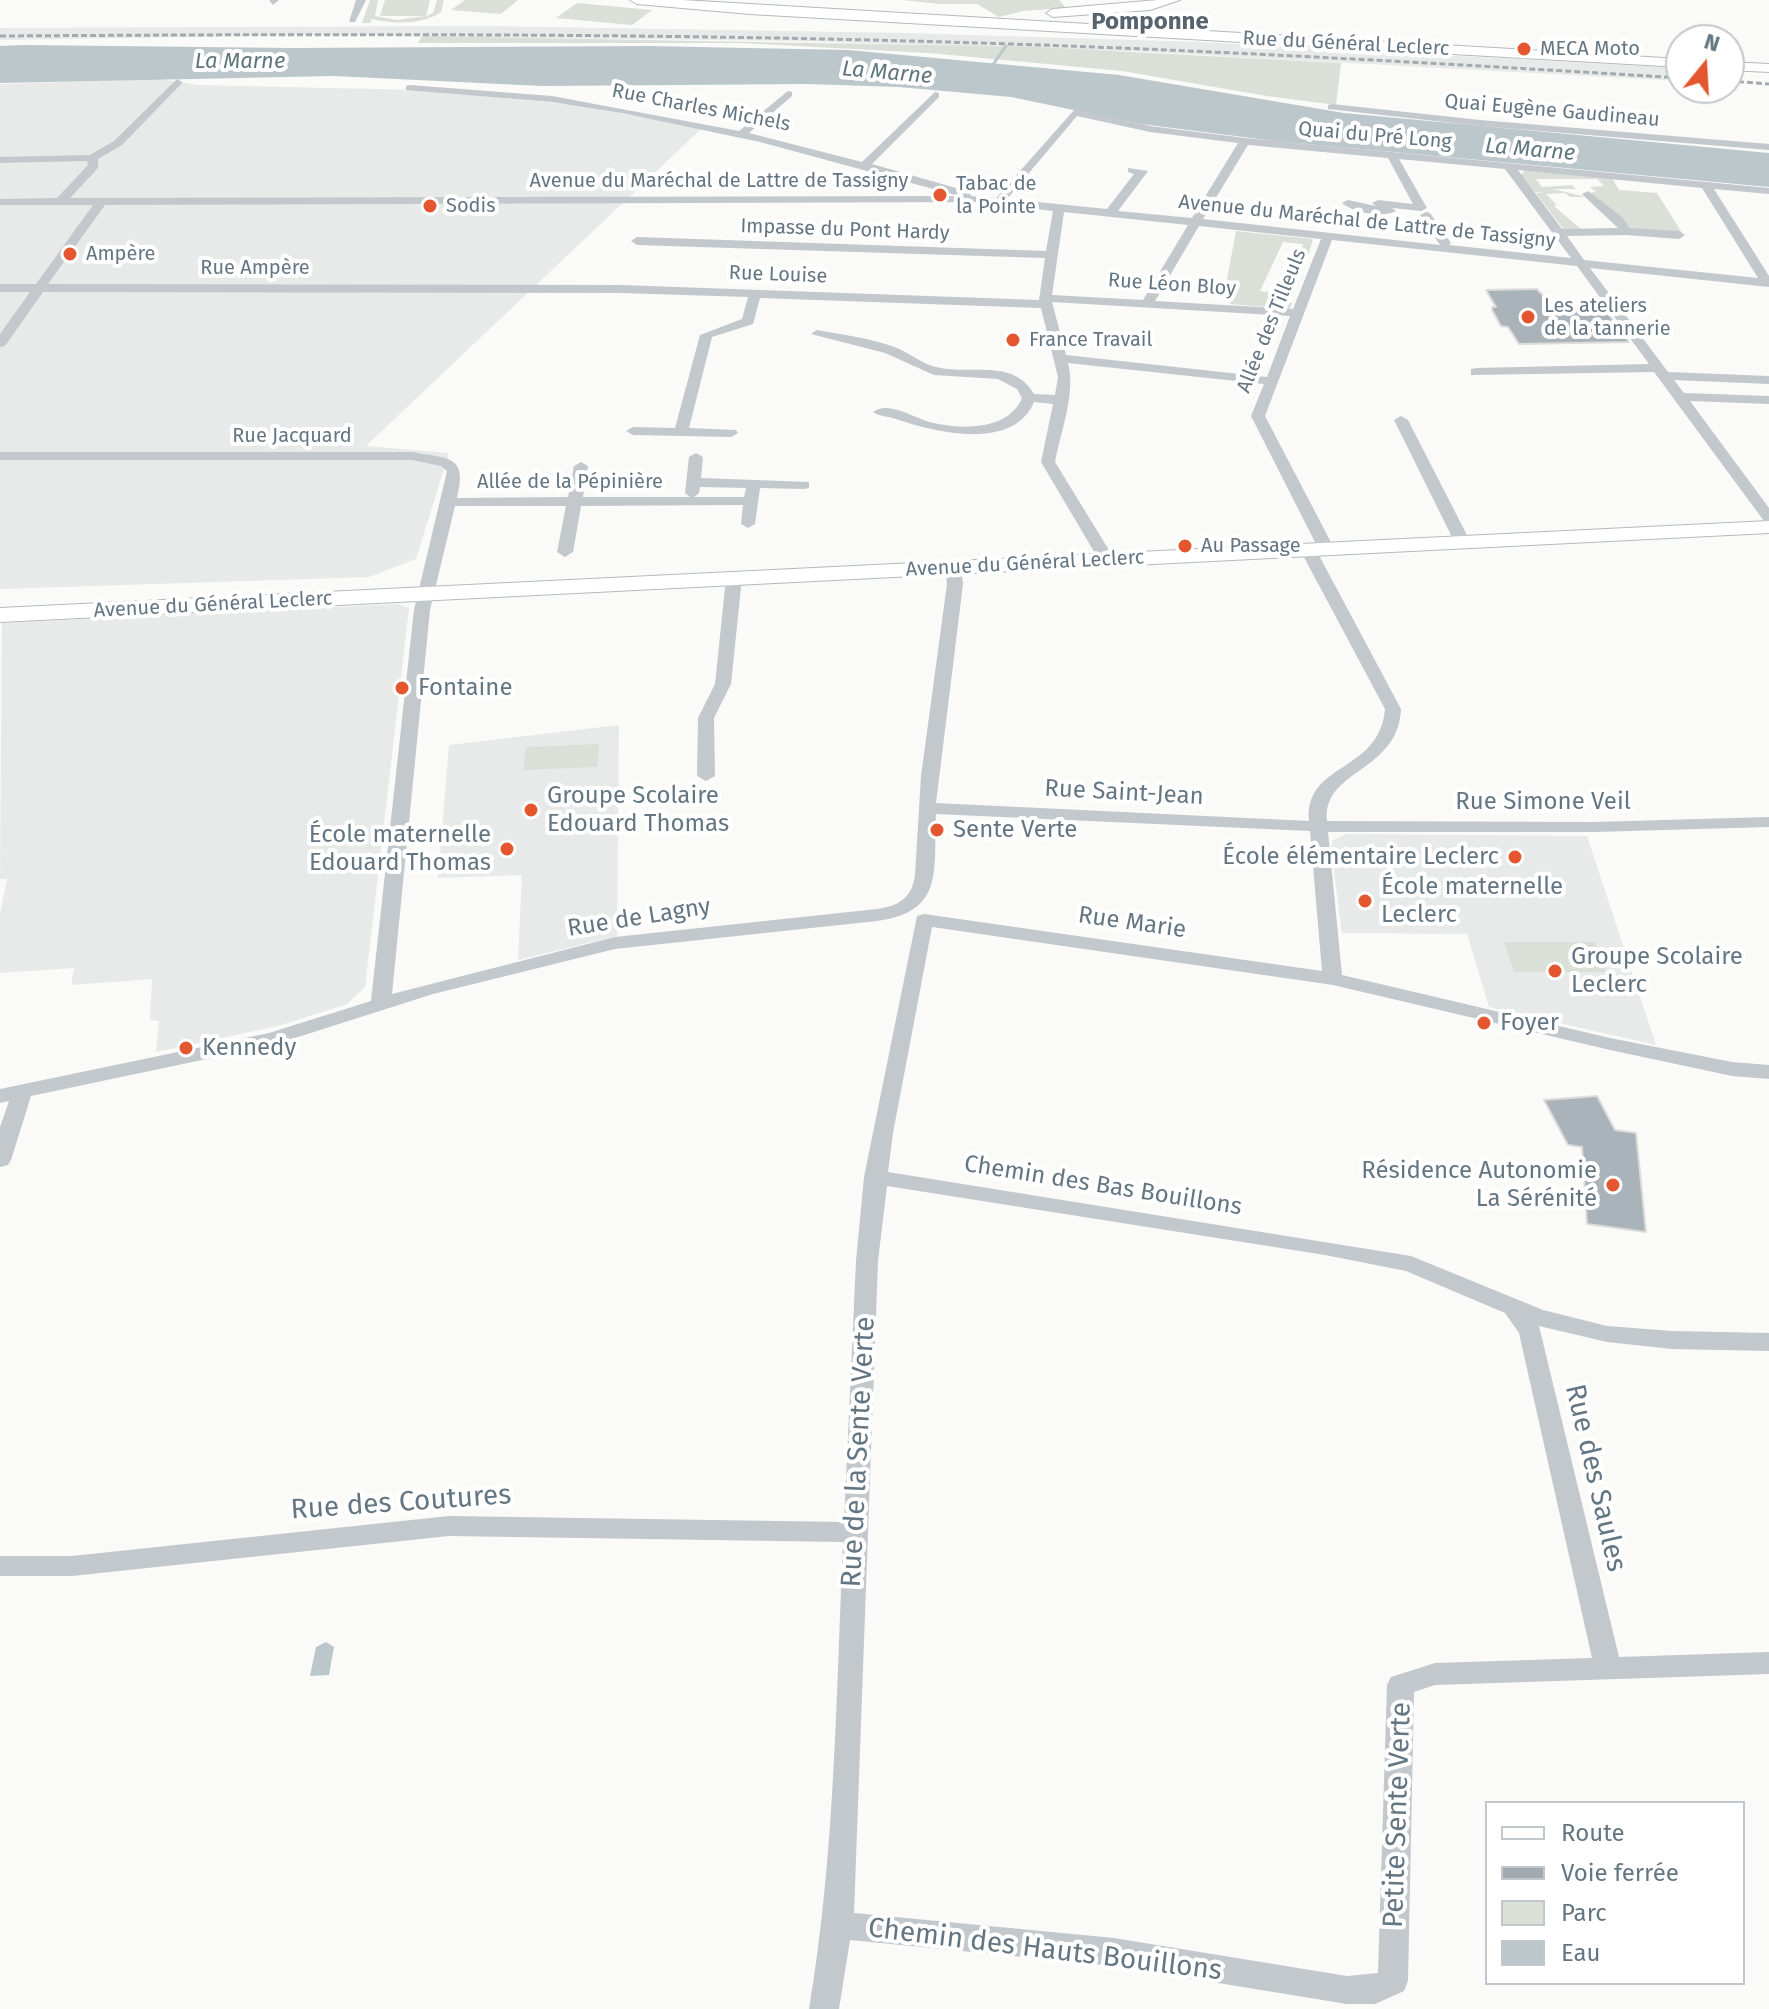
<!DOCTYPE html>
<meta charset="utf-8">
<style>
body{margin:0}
#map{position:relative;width:1769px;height:2009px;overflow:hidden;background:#fafaf8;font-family:"Fira Sans",sans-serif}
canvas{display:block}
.legend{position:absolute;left:1485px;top:1801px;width:260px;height:184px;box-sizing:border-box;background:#fff;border:2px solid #c1c8cd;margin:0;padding:10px 14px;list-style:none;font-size:24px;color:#657683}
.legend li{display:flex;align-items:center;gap:16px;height:40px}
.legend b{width:40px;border:2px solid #c1c8cd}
.north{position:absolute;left:1665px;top:24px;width:80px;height:80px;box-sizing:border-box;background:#fff;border:2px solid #c1c8cd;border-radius:50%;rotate:18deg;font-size:22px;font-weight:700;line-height:32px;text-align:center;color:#657683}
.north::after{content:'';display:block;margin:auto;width:28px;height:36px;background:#e4572e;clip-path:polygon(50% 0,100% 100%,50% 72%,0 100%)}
</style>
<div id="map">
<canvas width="1769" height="2009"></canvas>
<ul class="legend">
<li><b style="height:10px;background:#fff"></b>Route</li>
<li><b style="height:10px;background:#a2aab0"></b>Voie ferrée</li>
<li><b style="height:22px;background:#dadfd7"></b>Parc</li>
<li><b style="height:22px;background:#bbc7cb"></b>Eau</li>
</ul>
<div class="north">N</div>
</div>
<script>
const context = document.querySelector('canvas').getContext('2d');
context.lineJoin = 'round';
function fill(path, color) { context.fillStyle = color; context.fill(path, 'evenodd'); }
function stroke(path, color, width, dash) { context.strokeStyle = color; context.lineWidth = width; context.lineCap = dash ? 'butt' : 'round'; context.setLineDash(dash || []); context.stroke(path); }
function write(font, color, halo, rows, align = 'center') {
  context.font = font + ' "Fira Sans",sans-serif'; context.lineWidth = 8; context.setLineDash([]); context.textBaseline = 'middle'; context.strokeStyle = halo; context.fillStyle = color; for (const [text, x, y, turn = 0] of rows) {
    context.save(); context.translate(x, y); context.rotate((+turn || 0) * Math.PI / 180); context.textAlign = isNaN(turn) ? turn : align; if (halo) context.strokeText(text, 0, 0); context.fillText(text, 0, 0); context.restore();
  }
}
fill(new Path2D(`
 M484 26 905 33 1200 42 1681 68V81L1147 52 794 41 313 35 0 40V28Z
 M161 79 198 85 418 90 577 105 702 128 366 446 449 453 416 559 369 577 0 589V84Z
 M398 604 409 608 365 987 347 1004 278 1026 156 1052 159 1021 150 1020 152 979 71 985 74 968 0 973V914L7 879H0L2 623Z
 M619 725 617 936 518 960 522 875 438 878 449 745Z
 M1346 834 1587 836 1656 1045 1489 1007 1467 934 1342 933 1331 849 1333 840Z`), '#e8e9e9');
fill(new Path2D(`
 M370 0H378L375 16 397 20 425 16H380L385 0H430L426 16 433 13 437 0H444L441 12C423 25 393 24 372 19L370 23H362Z
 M465 0H518L501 14 451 10Z
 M902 0H1059L1066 8 1023 11 999 17 977 4H940Z
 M577 3 652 10 632 25 556 18Z
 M422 36 1035 47 1341 63 1336 105 1267 96 1122 71 929 53 741 43H418Z
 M1526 169 1612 178 1619 190 1657 193 1682 233 1632 229 1589 193 1596 192 1590 187 1604 186 1597 179H1536L1542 187 1572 185 1576 189H1553L1586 197H1570L1565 193 1546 194 1557 205 1554 206 1583 231 1564 230 1536 193 1545 192H1535L1521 175Z
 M1236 231 1313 239 1307 259 1297 258 1303 244 1283 242 1260 291 1281 294 1279 301 1292 303 1290 309 1230 304 1233 298 1224 295Z
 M599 744 597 767 523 770 526 747Z
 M1504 942H1595L1607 972H1514Z`), '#dadfd7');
fill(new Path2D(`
 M24 45 292 48 648 46 848 50 1119 75 1344 113 1769 153V187L1275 141 1141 124 1011 97 899 87 807 84 542 86 334 76 0 83V46Z
 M326 1642 334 1647 329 1675 310 1676 316 1647Z`), '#bbc7cb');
stroke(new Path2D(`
 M992 66 1006 46`), '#bbc7cb', 3);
const building = new Path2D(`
 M1537 289 1552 305 1604 308 1629 342 1519 344 1508 327 1501 326 1492 310V307H1496L1486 290Z
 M1597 1096 1615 1130 1636 1133 1646 1232 1587 1224 1582 1147 1568 1145 1544 1100Z`);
fill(building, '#aab3b9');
stroke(building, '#dcdcda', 2);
const secondary = new Path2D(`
 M630 0H682L1681 59V67L750 14 637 4Z
 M1158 0H1180L1150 10 1053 17 1046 13 1053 9Z
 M1729 62 1769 64V72L1729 70Z
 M1769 521V533L0 622V608Z`);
stroke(secondary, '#b3babf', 2);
fill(new Path2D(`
 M269 0H279L273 5Z
 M356 0H366L355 22H349Z
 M177 79 182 82 181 84 122 145 98 159V168L70 198 959 196 760 142 622 113 552 102 406 90V86L410 85 552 96 739 131 788 91 792 92V96L749 133 862 162 935 92 939 93V97L872 164 970 192 971 196 996 198 1075 109 1150 126 1245 138 1769 188V194L1714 189 1769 276V287L1590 268 1668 372 1769 376V384L1674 380 1684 393 1769 396V404L1690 401 1769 508V522L1764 521 1654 372 1471 375V369L1476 368 1649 364 1577 266 1332 240 1265 416 1334 548 1326 553 1318 548 1251 416 1264 384 1068 363C1076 394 1061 430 1055 462L1115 560 1107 565 1099 560 1041 462 1053 404 1034 402C1013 452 934 432 896 419 888 416 880 417 873 412 887 401 911 416 926 421 957 430 1008 432 1022 398L1017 389 998 379 934 375 885 353 811 334 817 330C844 335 871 338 897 348 910 353 922 364 936 367 970 376 1012 357 1034 394L1055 395 1058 377 1041 308 760 298 753 324 712 337 689 428 736 430 738 433 731 437 633 435 626 431 633 427 675 428 700 335 742 319 748 297 621 293 43 292 5 346 0 347V334L30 292H0V284H36L93 205H0V199L57 198 88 165 87 161 0 163V157L90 155 114 141ZM1077 116 1150 132 1238 143 1192 218 1118 211 1148 171 1128 168V172L1134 174 1107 209 1007 199ZM1248 145 1388 158 1413 204 1378 200 1372 203 1376 206 1348 200 1342 203C1353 213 1384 218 1396 211L1392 208 1421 211 1427 208 1399 159 1505 169 1571 258 1449 245 1451 243 1430 213 1426 212 1420 215 1440 245 1203 219ZM1518 170 1702 188 1758 278 1584 260 1567 236 1626 235 1679 239 1685 235 1679 231 1630 228 1622 217 1588 191 1582 194 1584 196 1618 228 1562 229ZM977 202 1053 211 1046 251 637 237 631 241 637 245 1045 258 1039 300 621 285 48 284 105 205ZM1064 212 1188 225 1143 300 1052 295ZM1199 226 1321 239 1293 309 1155 301ZM1052 302 1290 316 1267 377 1066 355Z
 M1332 104 1480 120 1769 144V150L1480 126 1328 109V105Z
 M1401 416 1408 420 1470 541 1467 544H1457L1454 541 1394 420Z
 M0 452H412C448 459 468 454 457 498L568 497 574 466 581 462 588 466 583 497H690L685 493 689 457 696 453 703 457 701 478 809 482V488L804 489 760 488 755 524 748 528 741 524 743 505 581 506 573 552 565 557 557 552 566 506H455L430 610 392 994 615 937 877 909C899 906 912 898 915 875L921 776 947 584 945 568 953 563 961 568 963 584 936 803 1309 821C1304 762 1380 773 1385 709L1299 548 1307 543 1315 548 1401 709C1398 773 1322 769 1327 821L1594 822 1769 817V827L1594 832H1328L1342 975 1610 1038 1732 1062 1769 1065V1079L1732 1076 1610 1050 1333 985 932 927 893 1133 888 1172 1411 1256 1543 1310 1607 1326 1672 1331 1769 1333V1351L1672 1349 1607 1342 1539 1326 1619 1657 1769 1652V1674L1435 1685 1414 1692 1408 1981 1404 1991 1375 2004H1347L1114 1966 850 1940 839 2009H809C835 1855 836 1698 843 1542L449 1536 72 1576H0V1556H72L449 1516 844 1522 856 1261 864 1177 917 916 924 914 1322 971 1310 831 936 814C933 868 946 912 877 921L615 949 433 994 273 1045 31 1096 11 1160 8 1165 0 1167V1127L9 1101 0 1103V1089L269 1033 371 1001 414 610 447 471 441 466 412 460H0ZM700 487 746 488 744 497H694L699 493ZM887 1186 1325 1255 1406 1271 1505 1313 1519 1333 1592 1658 1435 1663 1391 1677 1387 1685 1378 1973 1347 1976 1114 1938 854 1913 878 1261Z
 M734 573 742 578 731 684 714 718 715 776 706 781 697 776 698 718 715 684 726 578Z`), '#c3c8cc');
fill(secondary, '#fff');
stroke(new Path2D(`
 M0 36C316 34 631 33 947 42 1192 49 1436 63 1681 78
 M1729 81 1769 84`), '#a2aab0', 3, [6, 3]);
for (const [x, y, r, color] of [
 [1524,49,8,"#e4572e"],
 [940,195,8,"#e4572e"],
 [430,206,8,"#e4572e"],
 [70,254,8,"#e4572e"],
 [1528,317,8,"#e4572e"],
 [1013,340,8,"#e4572e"],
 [1185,546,8,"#e4572e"],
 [402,688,8,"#e4572e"],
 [531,810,8,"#e4572e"],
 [937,830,8,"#e4572e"],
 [507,849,8,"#e4572e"],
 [1515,857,8,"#e4572e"],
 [1365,901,8,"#e4572e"],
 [1555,971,8,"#e4572e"],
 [1484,1023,8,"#e4572e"],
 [186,1048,8,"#e4572e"],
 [1613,1185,8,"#e4572e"]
]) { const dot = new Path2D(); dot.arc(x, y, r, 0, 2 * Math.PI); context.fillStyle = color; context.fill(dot); stroke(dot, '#fff', 3); }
write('20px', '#657683', '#fff', [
 ["Rue du Général Leclerc",1346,44,3],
 ["Rue Charles Michels",701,108,11],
 ["Quai Eugène Gaudineau",1552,111,5],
 ["Quai du Pré Long",1375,136,5],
 ["Avenue du Maréchal de Lattre de Tassigny",719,181],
 ["Avenue du Maréchal de Lattre de Tassigny",1367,222,6],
 ["Impasse du Pont Hardy",845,230,2],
 ["Rue Ampère",255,268],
 ["Rue Louise",778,275,2],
 ["Rue Léon Bloy",1172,285,4],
 ["Allée des Tilleuls",1272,321,-68],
 ["Rue Jacquard",292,436],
 ["Allée de la Pépinière",570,482],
 ["Avenue du Général Leclerc",1025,564,-3],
 ["Avenue du Général Leclerc",213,605,-3]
]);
write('20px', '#657683', '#fff', [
 ["MECA Moto",1540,49],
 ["Tabac de",956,184],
 ["la Pointe",956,207],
 ["Sodis",446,206],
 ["Ampère",86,254],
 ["Les ateliers",1544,306],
 ["de la tannerie",1544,329],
 ["France Travail",1029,340],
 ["Au Passage",1201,546]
], 'left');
write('italic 22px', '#60757c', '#fff', [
 ["La Marne",240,62],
 ["La Marne",887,73,5],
 ["La Marne",1530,150,5]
]);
write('bold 24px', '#57646e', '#fff', [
 ["Pomponne",1150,22]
]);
write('24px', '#657683', '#fff', [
 ["Fontaine",418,688],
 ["Groupe Scolaire",547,796],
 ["Edouard Thomas",547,824],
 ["Sente Verte",953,830],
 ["École maternelle",491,835,"right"],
 ["Edouard Thomas",491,863,"right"],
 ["École élémentaire Leclerc",1499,857,"right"],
 ["École maternelle",1381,887],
 ["Leclerc",1381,915],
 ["Groupe Scolaire",1571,957],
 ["Leclerc",1571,985],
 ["Foyer",1500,1023],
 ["Kennedy",202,1048],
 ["Résidence Autonomie",1597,1171,"right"],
 ["La Sérénité",1597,1199,"right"]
], 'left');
write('24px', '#657683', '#fff', [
 ["Rue Saint-Jean",1124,793,3],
 ["Rue Simone Veil",1543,802],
 ["Rue de Lagny",639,918,-9],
 ["Rue Marie",1132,923,8],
 ["Chemin des Bas Bouillons",1103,1186,9]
]);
write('28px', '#657683', '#fff', [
 ["Rue de la Sente Verte",859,1452,-87],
 ["Rue des Saules",1595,1478,77],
 ["Rue des Coutures",401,1503,-4],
 ["Petite Sente Verte",1398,1815,-88],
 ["Chemin des Hauts Bouillons",1045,1950,7]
]);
</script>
